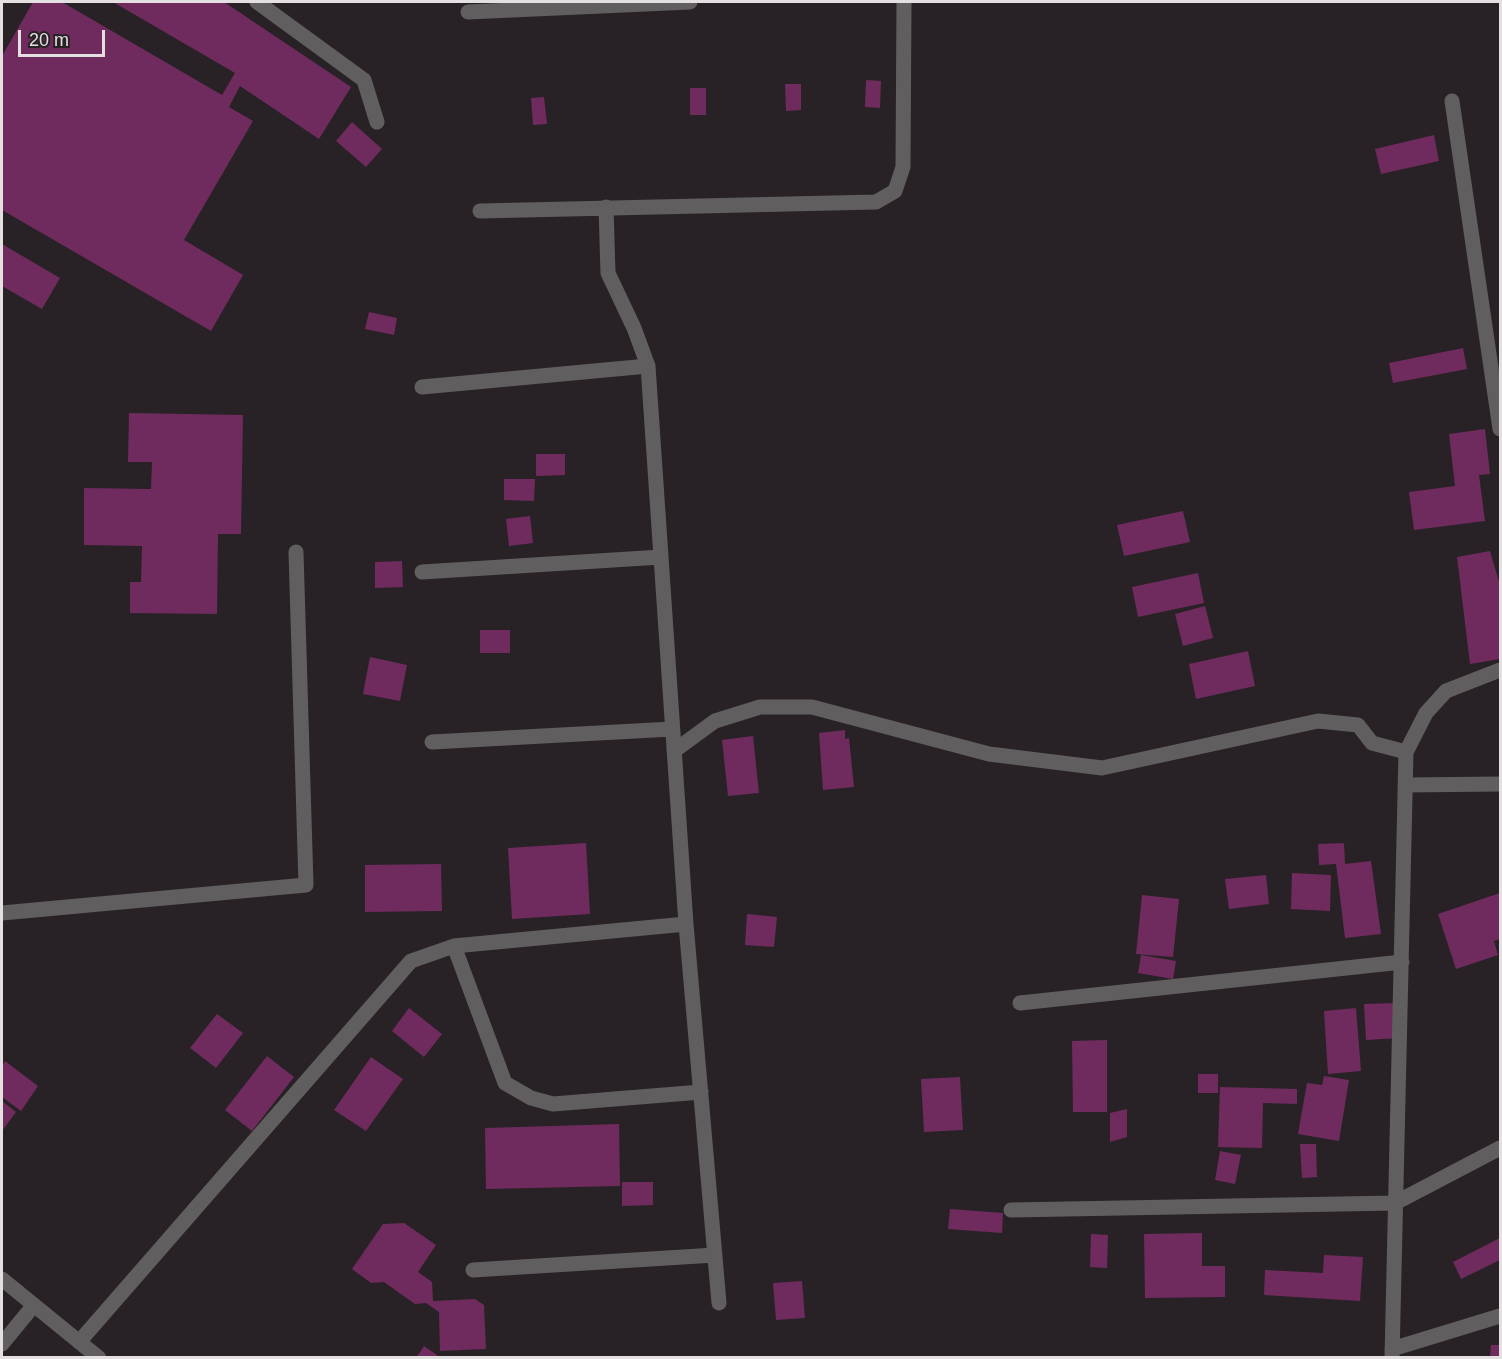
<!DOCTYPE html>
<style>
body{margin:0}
#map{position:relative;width:1502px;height:1359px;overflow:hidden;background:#282226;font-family:Helvetica,sans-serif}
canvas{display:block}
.frame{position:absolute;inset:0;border:3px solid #e4e0e2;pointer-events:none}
.scale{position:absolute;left:18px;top:30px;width:87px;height:27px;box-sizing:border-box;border:3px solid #e4e0e2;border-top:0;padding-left:8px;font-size:18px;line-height:21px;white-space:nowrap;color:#e4e0e2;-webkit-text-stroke:4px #282226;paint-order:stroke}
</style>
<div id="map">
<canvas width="1502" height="1359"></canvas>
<div class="frame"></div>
<div class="scale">20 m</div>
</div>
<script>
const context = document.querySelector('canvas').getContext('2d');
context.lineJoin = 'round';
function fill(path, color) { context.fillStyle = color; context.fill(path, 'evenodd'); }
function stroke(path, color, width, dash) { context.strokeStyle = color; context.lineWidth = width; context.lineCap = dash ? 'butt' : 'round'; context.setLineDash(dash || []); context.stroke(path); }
fill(new Path2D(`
 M33 2H62L222 95 235 73 113 2H224L351 87 319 139 240 86 229 107 253 121 184 240 243 275 211 331 2 210V56Z
 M866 80 881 81 880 108 865 107Z
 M785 84H801V110L786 111Z
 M690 88H706V115H690Z
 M544 97 547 124 533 125 531 98Z
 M352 122 382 149 366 167 336 141Z
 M1434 135 1439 161 1381 174 1375 149Z
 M2 244 60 278 42 309 2 286Z
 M369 312 397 318 394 335 365 329Z
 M1463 348 1467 369 1393 383 1389 363Z
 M129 413 243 415 241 534H218L217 614 130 613V582H141L142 546 84 545V488L151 489 152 462H128Z
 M1485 429 1490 474 1479 475 1485 521 1414 530 1409 492 1455 486 1449 434Z
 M536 454H565V475L536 476Z
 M504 479H535L534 501 504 500Z
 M1183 511 1190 542 1124 556 1117 525Z
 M530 516 533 543 509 546 506 519Z
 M1490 551 1500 585V659L1470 664 1457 557Z
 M402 561 403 587 375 588V562Z
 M1198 573 1204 603 1138 617 1132 587Z
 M1205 606 1213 638 1183 646 1175 614Z
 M480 630H510V653H480Z
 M1248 651 1255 686 1196 699 1189 664Z
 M370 657 407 665 400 701 363 694Z
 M845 730V739L849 738 854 787 823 790 819 733Z
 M753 736 759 793 728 796 722 740Z
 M586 843 590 914 512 919 508 848Z
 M1344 843 1345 864 1371 861 1381 934 1345 938 1336 864 1319 865 1318 844Z
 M441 864 442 911 365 912V865Z
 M1292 873 1331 875 1330 911 1291 909Z
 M1266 875 1269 904 1229 909 1225 879Z
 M1500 893V939L1494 941 1498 955 1456 969 1438 914Z
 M1142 895 1179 899 1173 957 1136 954Z
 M747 914 777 917 774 947 745 945Z
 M1141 955 1176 961 1173 979 1138 973Z
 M1397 1003 1399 1038 1366 1040 1364 1004Z
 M409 1008 442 1034 424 1057 392 1031Z
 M1356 1008 1361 1071 1328 1074 1324 1011Z
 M217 1014 243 1033 216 1068 190 1048Z
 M1107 1040V1112H1073L1072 1041Z
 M267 1056 294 1077 252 1131 225 1110Z
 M371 1057 403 1079 366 1131 334 1110Z
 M5 1061 38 1086 21 1111 2 1097V1066Z
 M1198 1074H1218V1093H1198Z
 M1324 1076 1349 1080 1339 1141 1298 1134 1307 1083 1322 1085Z
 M960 1077 963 1130 924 1132 921 1079Z
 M1220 1087 1297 1089V1104L1263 1103 1262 1148 1218 1147Z
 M2 1101 16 1112 2 1131Z
 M1127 1109V1137L1110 1142V1113Z
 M619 1124 620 1186 486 1189 485 1128Z
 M1300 1144H1316L1317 1177 1302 1178Z
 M1220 1151 1241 1155 1235 1184 1215 1180Z
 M622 1182H653V1205L622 1206Z
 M950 1209 1003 1213 1002 1233 948 1229Z
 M404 1223 436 1245 418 1272 432 1282 433 1301 475 1299 484 1305 486 1349 440 1351 439 1312 426 1303 415 1304 384 1282 371 1283 352 1269 383 1224Z
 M1202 1233V1266H1225V1297L1145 1298 1144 1234Z
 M1091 1234 1108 1235 1107 1268 1090 1267Z
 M1500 1238V1260L1461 1279 1453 1262Z
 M1324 1255 1363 1257 1360 1301 1264 1295 1265 1270 1323 1273Z
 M802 1281 805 1318 776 1320 773 1283Z
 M1491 1345H1500V1358H1490Z
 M424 1346 441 1358H416Z`), '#6f2b5e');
stroke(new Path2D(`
 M257 2 364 80 377 122
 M2 913 306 885 296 552`), '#615e60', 15);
stroke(new Path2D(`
 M468 12 690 2
 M1452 101 1500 429
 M606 207 608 273 634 328 648 366
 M480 211 876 202 895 191 903 167 904 2
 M422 572 661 557
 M432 742 672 729
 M674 751 715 721 760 707H812L989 754 1102 768 1318 721 1358 725 1372 743 1406 752
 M1405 785 1500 784
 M686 924 719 1303
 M454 946 505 1083 531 1098 553 1104 701 1092
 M1020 1003 1402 962
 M1011 1210 1395 1203 1500 1148
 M473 1270 715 1255
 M2 1279 99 1358
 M79 1342 411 961 454 946 686 924 648 366 422 387
 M2 1344 34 1305
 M1392 1349 1500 1316
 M1392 1358 1406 752 1426 713 1446 691 1500 670`), '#615e60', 15);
</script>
